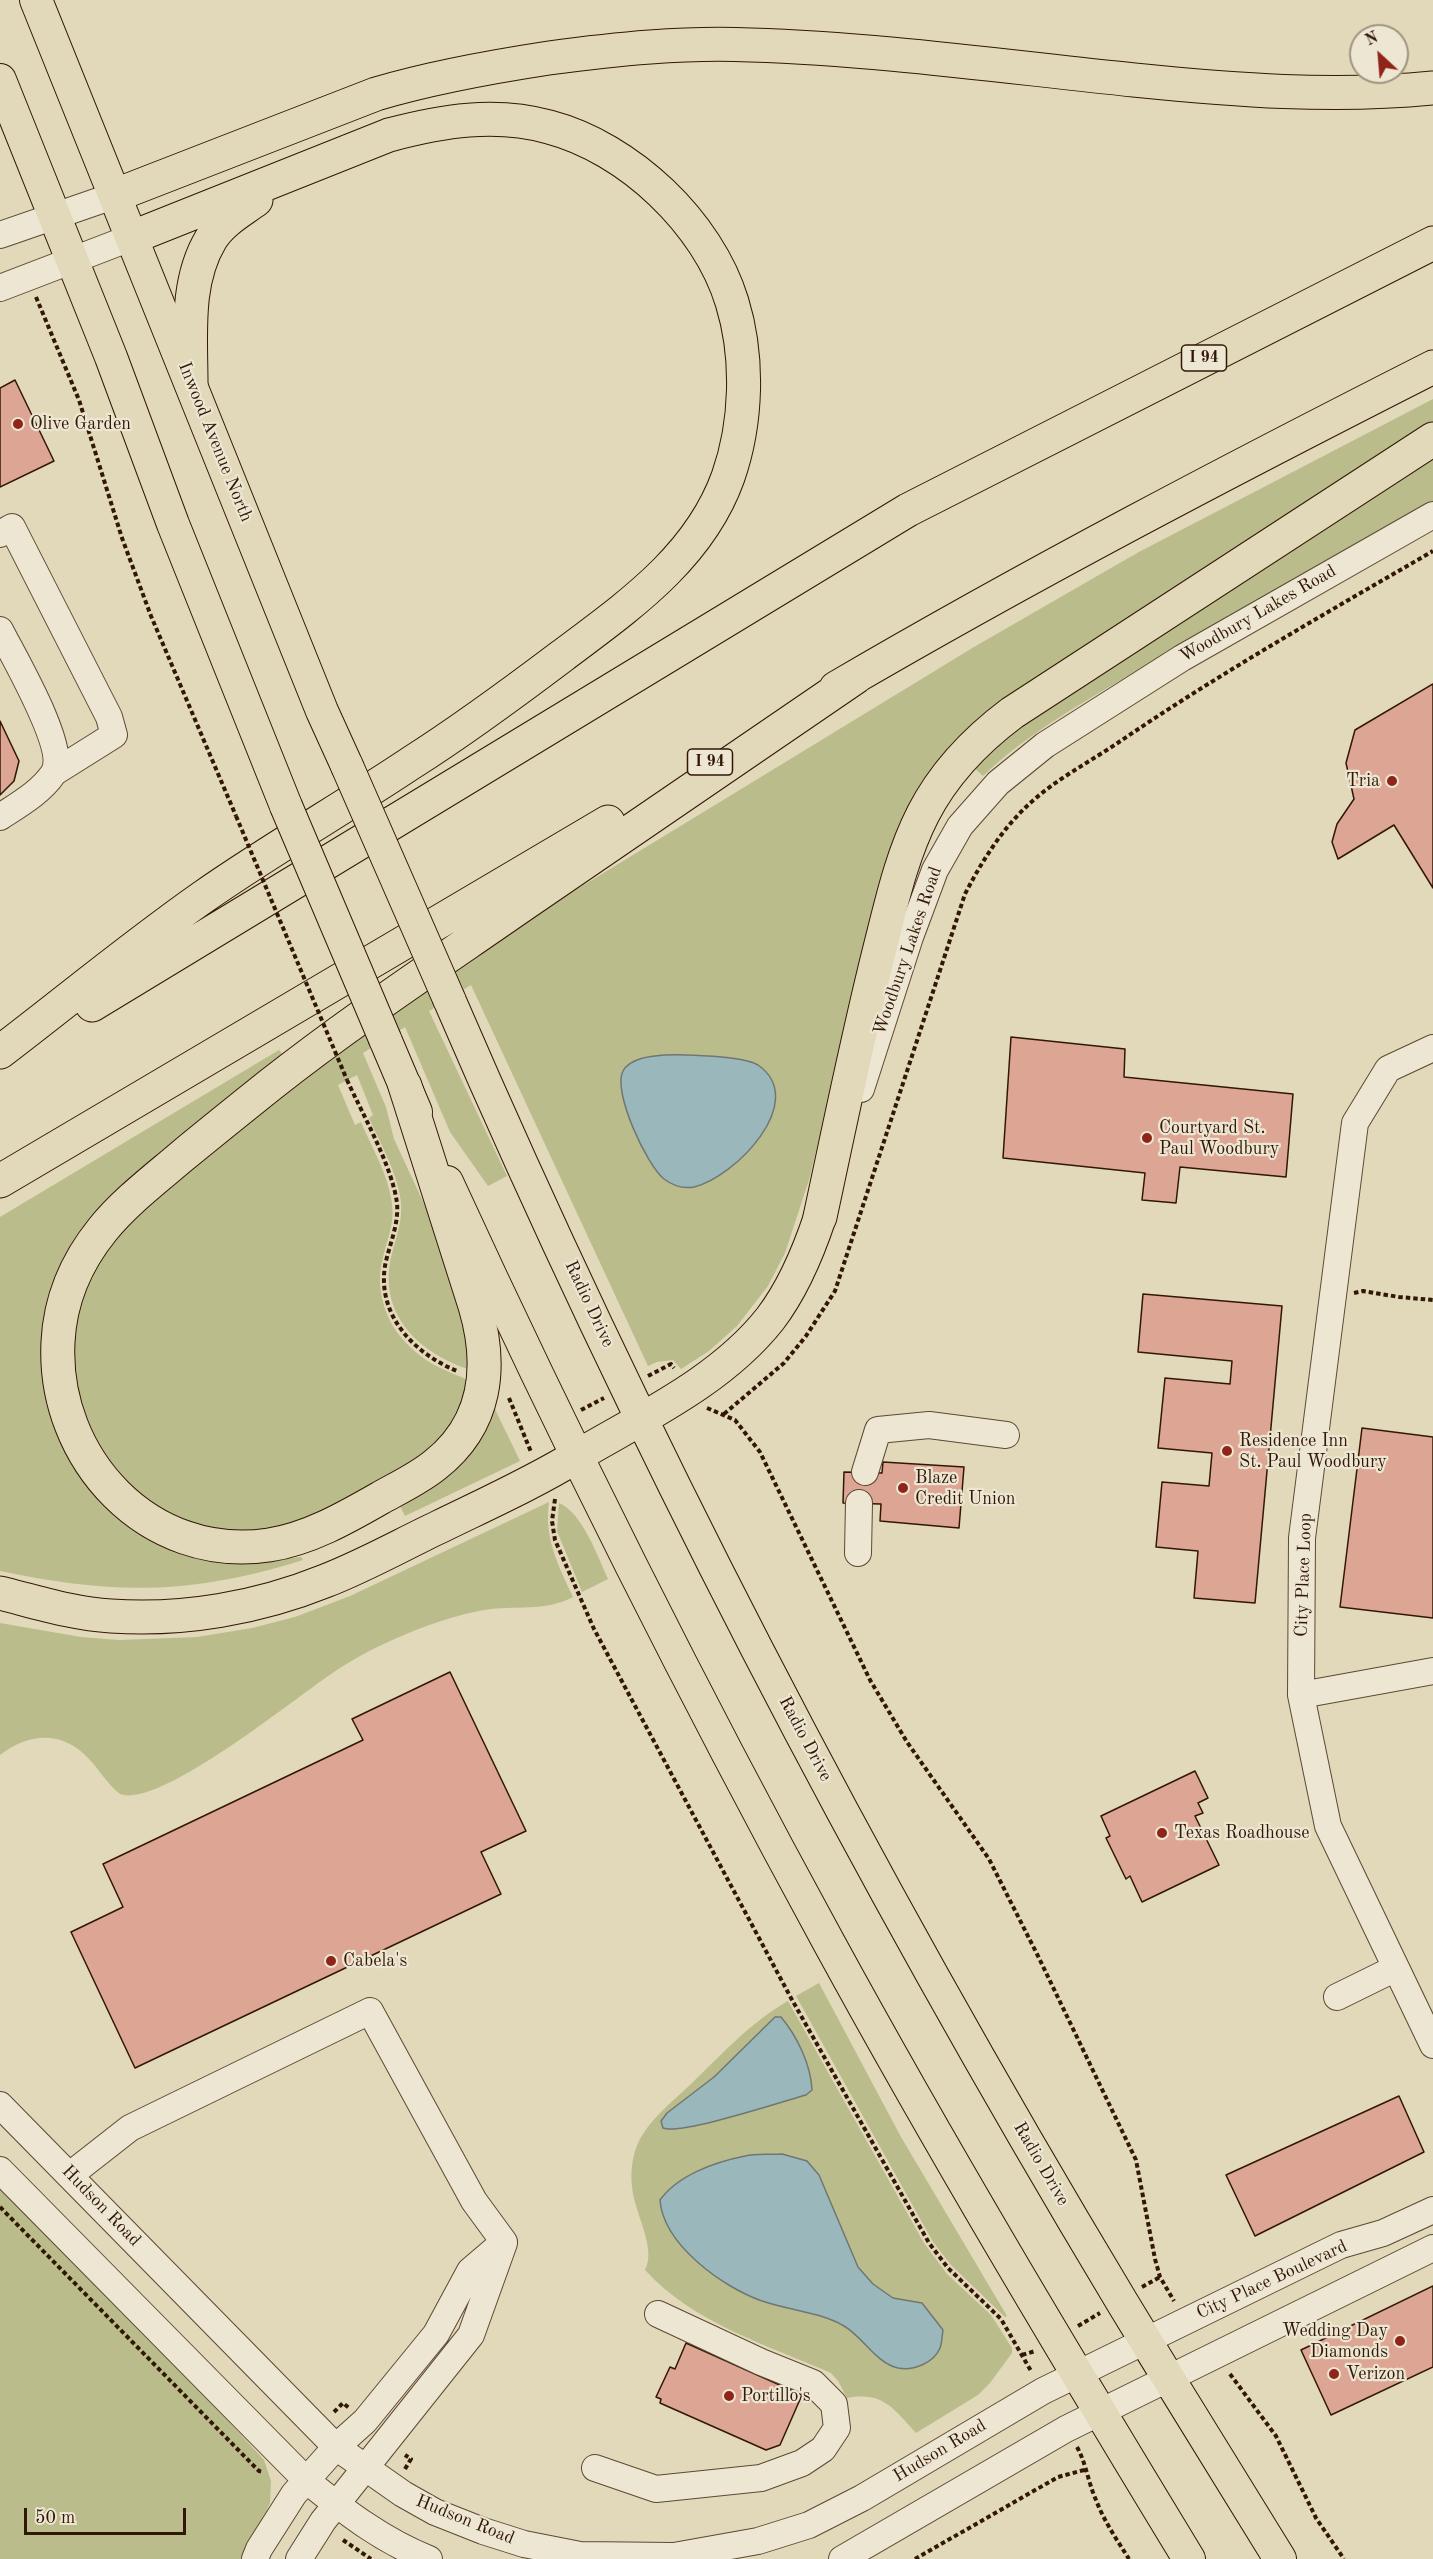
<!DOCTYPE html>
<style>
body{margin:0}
#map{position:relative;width:1433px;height:2559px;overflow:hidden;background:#e1d9ba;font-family:"Old Standard TT",serif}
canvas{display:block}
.north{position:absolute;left:1349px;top:24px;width:60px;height:60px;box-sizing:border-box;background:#ece6d2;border:2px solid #a29380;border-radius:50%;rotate:334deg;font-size:16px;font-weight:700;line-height:24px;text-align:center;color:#321706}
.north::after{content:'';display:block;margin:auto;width:21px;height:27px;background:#8f2418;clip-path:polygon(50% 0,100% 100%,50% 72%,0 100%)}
.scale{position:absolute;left:24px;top:2508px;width:162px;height:27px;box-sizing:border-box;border:3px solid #321706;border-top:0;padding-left:8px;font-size:18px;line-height:21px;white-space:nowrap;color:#321706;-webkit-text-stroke:4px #ece6d2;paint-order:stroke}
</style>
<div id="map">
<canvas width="1433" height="2559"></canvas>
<div class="north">N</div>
<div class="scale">50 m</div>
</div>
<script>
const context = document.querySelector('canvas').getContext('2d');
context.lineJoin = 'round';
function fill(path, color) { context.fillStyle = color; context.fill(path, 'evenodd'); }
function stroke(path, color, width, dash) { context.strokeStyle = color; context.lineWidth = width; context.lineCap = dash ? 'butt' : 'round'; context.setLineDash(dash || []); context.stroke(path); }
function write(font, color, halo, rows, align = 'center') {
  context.font = font + ' "Old Standard TT",serif'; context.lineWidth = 4.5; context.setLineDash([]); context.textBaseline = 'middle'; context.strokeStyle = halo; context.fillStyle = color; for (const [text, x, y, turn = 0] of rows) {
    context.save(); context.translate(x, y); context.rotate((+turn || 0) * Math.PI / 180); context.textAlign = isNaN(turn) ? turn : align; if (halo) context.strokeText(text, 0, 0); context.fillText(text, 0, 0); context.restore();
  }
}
fill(new Path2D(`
 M1433 399V425L959 743 831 1089 809 1180 785 1253 768 1286 737 1326 709 1351 681 1369 673 1360 657 1362 648 1366 471 985 429 1011 507 1176 488 1186 450 1132 405 1027 363 1053 386 1107 394 1139 432 1221 470 1330 468 1369C425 1355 384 1321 389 1270 391 1248 403 1227 401 1203 398 1174 381 1145 369 1118L373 1115 357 1075 338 1085 355 1125 361 1122C372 1148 389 1176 392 1204 395 1224 386 1242 382 1262 376 1287 384 1316 400 1336 413 1352 428 1363 447 1371 455 1375 464 1377 471 1383L447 1433 419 1459 302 1523 240 1534 182 1522 132 1492 97 1449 74 1388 75 1319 97 1261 128 1222 342 1045 551 905 974 647 1137 553Z
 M1433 454V503C1336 557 1239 610 1144 666 1088 700 1030 731 983 776L971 765 995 743Z
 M279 1050 285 1057 63 1271 81 1470 270 1560 301 1557 303 1560C191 1595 114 1595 0 1571V1217Z
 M492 1403 520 1461 405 1516 398 1502Z
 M549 1502C544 1538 558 1565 573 1597 545 1612 515 1605 484 1610 438 1618 373 1645 334 1672 296 1697 160 1809 120 1794 106 1783 98 1767 85 1755 59 1730 27 1734 0 1755V1623L81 1637 119 1640 197 1637 252 1628 295 1617 350 1596Z
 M559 1503C582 1512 598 1557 608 1579L582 1592 557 1531Z
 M819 1983 901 2137 1007 2316 1005 2317 951 2265 933 2242 796 1996Z
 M788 2001 924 2243 947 2274 991 2315 1012 2348V2353L990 2383 978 2395 916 2433C894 2409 883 2391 847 2398L838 2381 831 2373C767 2345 693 2323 645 2270 657 2248 634 2212 632 2187 630 2169 633 2149 643 2134 655 2115 674 2100 691 2084 721 2055 751 2022 788 2001Z
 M0 2187 223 2415 264 2460 271 2481 270 2503 246 2559H0Z`), '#babd8b');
const water = new Path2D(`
 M664 1055C683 1054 744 1056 758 1065 810 1101 734 1178 694 1187 683 1189 672 1185 664 1179 647 1166 612 1091 623 1071 630 1058 651 1056 664 1055Z
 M775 2017H781C797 2036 811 2065 812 2090L806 2095C781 2102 681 2135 663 2128L661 2121 667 2113 714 2077Z
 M782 2154 807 2161 819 2175 858 2267 873 2284 893 2298 922 2303 943 2330C942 2336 942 2343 940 2348 934 2363 913 2371 898 2368 876 2363 863 2337 844 2326 820 2312 788 2310 762 2301 722 2287 663 2244 660 2200 678 2175 715 2162 745 2156 756 2153 770 2155 782 2154Z`);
fill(water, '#9ab7bb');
stroke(water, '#707773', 1.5);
const building = new Path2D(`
 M15 380 54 461 0 487V388Z
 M1433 684V888L1394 825 1338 859 1332 842 1337 824 1354 799 1346 763 1355 730Z
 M0 721 19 761 14 781 0 795Z
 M1011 1037 1125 1049 1124 1077 1293 1094 1286 1177 1180 1167 1176 1203 1142 1200 1145 1173 1003 1158Z
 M1143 1294 1282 1306 1255 1603 1194 1598 1198 1551 1156 1547 1162 1482 1209 1486 1212 1453 1158 1448 1165 1378 1230 1384 1232 1361 1138 1352Z
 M1362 1428 1433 1437V1618L1340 1607Z
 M883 1462 964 1467 959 1528 880 1521 881 1504 843 1503 844 1472 882 1473Z
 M450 1672 526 1831 481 1852 501 1894 135 2068 71 1932 123 1907 103 1864 363 1740 352 1719Z
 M1195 1771 1208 1798 1198 1803 1203 1813 1195 1816 1219 1865 1142 1902 1130 1876 1126 1879 1106 1838 1110 1836 1101 1816Z
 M1399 2096 1424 2152 1255 2236 1226 2175Z
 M1433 2286V2367L1331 2415 1301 2350Z
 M686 2343 802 2395 780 2445 766 2450 660 2403 661 2399 656 2397 670 2367 675 2369Z`);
fill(building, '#dda593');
stroke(building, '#321706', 1.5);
const minor = new Path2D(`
 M0 235 116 195
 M0 288 133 237
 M0 534 12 527 109 717 114 735 55 772
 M0 630C13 656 69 750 53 774 41 792 18 805 0 817
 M1433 1048 1388 1069 1355 1123 1302 1538 1301 1695 1328 1826 1433 2045
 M861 1089 910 937 935 870 960 826 998 783 1045 745 1182 658 1433 515
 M865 1472 878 1430 929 1425 1006 1435
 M858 1553 859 1503
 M1301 1695 1433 1671
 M1337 1997 1396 1968
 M0 2105 336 2447 403 2494 435 2512 483 2531 524 2544 580 2555 674 2556 758 2541 809 2525 862 2498 1043 2391 1341 2245 1383 2233 1433 2210
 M0 2170 306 2480C344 2511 383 2541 429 2559
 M70 2175 130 2128 370 2011 474 2201 504 2242
 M595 2468 656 2489 761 2478 802 2463 823 2449 837 2428 834 2404 813 2383 761 2362 658 2314
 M255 2559 259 2549 294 2494 336 2447 365 2421 436 2334 470 2271 504 2242
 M299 2559 323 2521 471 2335 504 2243
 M842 2559 1066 2429 1433 2248`);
const major = new Path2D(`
 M36 0 322 711 347 766
 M0 80 111 357 173 524 286 806
 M449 999C642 1447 870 1883 1122 2302 1174 2388 1227 2473 1280 2559
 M385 1039 416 1112
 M447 1182C565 1439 692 1692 828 1941 942 2150 1065 2355 1189 2559
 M577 1456C643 1417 721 1381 770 1319 793 1289 808 1253 820 1217`);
const highway = new Path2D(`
 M116 195 376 94C433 77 490 67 549 58 616 49 684 42 751 45 879 49 1007 67 1134 80 1234 90 1333 98 1433 88
 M191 383C191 335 185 282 211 239 221 222 241 211 256 200
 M836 688C1031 574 1232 469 1433 367
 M92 1005 908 510 1433 243
 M0 1052C67 1001 133 946 203 897 270 850 342 809 411 763 463 730 513 693 562 656 627 607 699 558 728 477 747 423 749 357 732 302 708 223 629 148 549 127 495 112 442 121 389 135L133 237
 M405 1086 475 1306C493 1367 487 1424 435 1465 419 1478 400 1487 382 1497 347 1517 309 1539 269 1545 149 1563 52 1459 58 1342 60 1300 77 1261 103 1229 125 1202 154 1180 181 1157 210 1133 240 1109 270 1085 351 1021 436 965 521 906 633 830 744 753 856 677
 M0 1181 608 822
 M820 1217C839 1129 857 1040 879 952 891 905 901 857 923 814 944 773 976 740 1012 713L1433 439
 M0 1593C36 1602 74 1614 111 1616 183 1621 258 1608 325 1581 364 1566 401 1545 439 1527 486 1504 533 1483 577 1456`);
stroke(minor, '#5e4833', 28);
stroke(major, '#321706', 34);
stroke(highway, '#321706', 35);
stroke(new Path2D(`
 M36 297 79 400 122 538 151 616 236 816
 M347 1080C363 1115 392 1166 397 1203 399 1225 389 1245 385 1266 377 1316 415 1354 457 1371
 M1354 1293 1363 1291 1399 1297 1433 1300
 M648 1376 671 1364 674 1368
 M509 1398 531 1452
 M707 1408 735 1420 760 1452 870 1680 907 1742 989 1859 1038 1956 1136 2160 1155 2259 1160 2277 1174 2301
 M581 1410 604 1398
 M724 1414 784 1363 806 1336 835 1291 965 894C981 863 1000 832 1025 808 1052 781 1090 762 1122 740 1222 672 1328 612 1433 551
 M555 1499 552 1521 555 1540 594 1629 791 1998 929 2243 948 2268 1001 2319 1031 2371
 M0 2207 252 2464 259 2471 264 2472
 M1142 2287 1160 2277
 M1078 2326 1100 2313
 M1022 2355 1035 2351
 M1230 2374 1276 2436 1316 2518 1344 2559
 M334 2412 343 2403 349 2408
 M1077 2447C1086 2463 1088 2482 1096 2500 1104 2521 1117 2540 1129 2559
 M405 2469 411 2459 405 2455
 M343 2540 371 2559
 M915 2559 1058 2477 1084 2470`), '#321706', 4, [4.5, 3]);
stroke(minor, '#ece6d2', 26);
stroke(major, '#e1d9ba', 32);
stroke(highway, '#e1d9ba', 33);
const majorBridge = new Path2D(`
 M347 766 449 999
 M286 806 385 1039`);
stroke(majorBridge, '#321706', 34, []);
stroke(new Path2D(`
 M236 816 347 1080`), '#321706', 4, [4.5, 3]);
stroke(majorBridge, '#e1d9ba', 32);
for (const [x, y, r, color] of [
 [18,424,6,"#8f2418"],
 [1392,781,6,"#8f2418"],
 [1147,1138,6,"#8f2418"],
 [1227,1451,6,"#8f2418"],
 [903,1488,6,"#8f2418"],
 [1162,1833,6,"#8f2418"],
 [331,1961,6,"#8f2418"],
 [1400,2341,6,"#8f2418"],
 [1334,2374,6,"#8f2418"],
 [729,2396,6,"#8f2418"]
]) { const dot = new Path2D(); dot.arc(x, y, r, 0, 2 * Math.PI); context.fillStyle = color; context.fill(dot); stroke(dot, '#ece6d2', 2); }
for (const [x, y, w] of [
 [1204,358,45],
 [710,762,45]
]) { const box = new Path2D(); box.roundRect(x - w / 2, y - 13, w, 26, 4.5); context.fillStyle = '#ece6d2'; context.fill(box); stroke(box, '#321706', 1.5); }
write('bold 16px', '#321706', null, [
 ["I 94",1204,358],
 ["I 94",710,762]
]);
write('18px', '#321706', '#ece6d2', [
 ["Olive Garden",30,424],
 ["Tria",1380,781,"right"],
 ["Courtyard St.",1159,1128],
 ["Paul Woodbury",1159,1149],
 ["Residence Inn",1239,1441],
 ["St. Paul Woodbury",1239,1462],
 ["Blaze",915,1478],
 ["Credit Union",915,1499],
 ["Texas Roadhouse",1174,1833],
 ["Cabela's",343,1961],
 ["Wedding Day",1388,2331,"right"],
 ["Diamonds",1388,2352,"right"],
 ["Verizon",1346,2374],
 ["Portillo's",741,2396]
], 'left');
write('18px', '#321706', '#ece6d2', [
 ["Inwood Avenue North",215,442,68],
 ["Woodbury Lakes Road",1258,614,-30],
 ["Woodbury Lakes Road",908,951,-71],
 ["Radio Drive",589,1304,65],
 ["City Place Loop",1304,1575,-88],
 ["Radio Drive",805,1739,62],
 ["Radio Drive",1041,2164,60],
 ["Hudson Road",101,2206,46],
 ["City Place Boulevard",1272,2280,-25],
 ["Hudson Road",940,2451,-31],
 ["Hudson Road",465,2520,22]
]);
</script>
